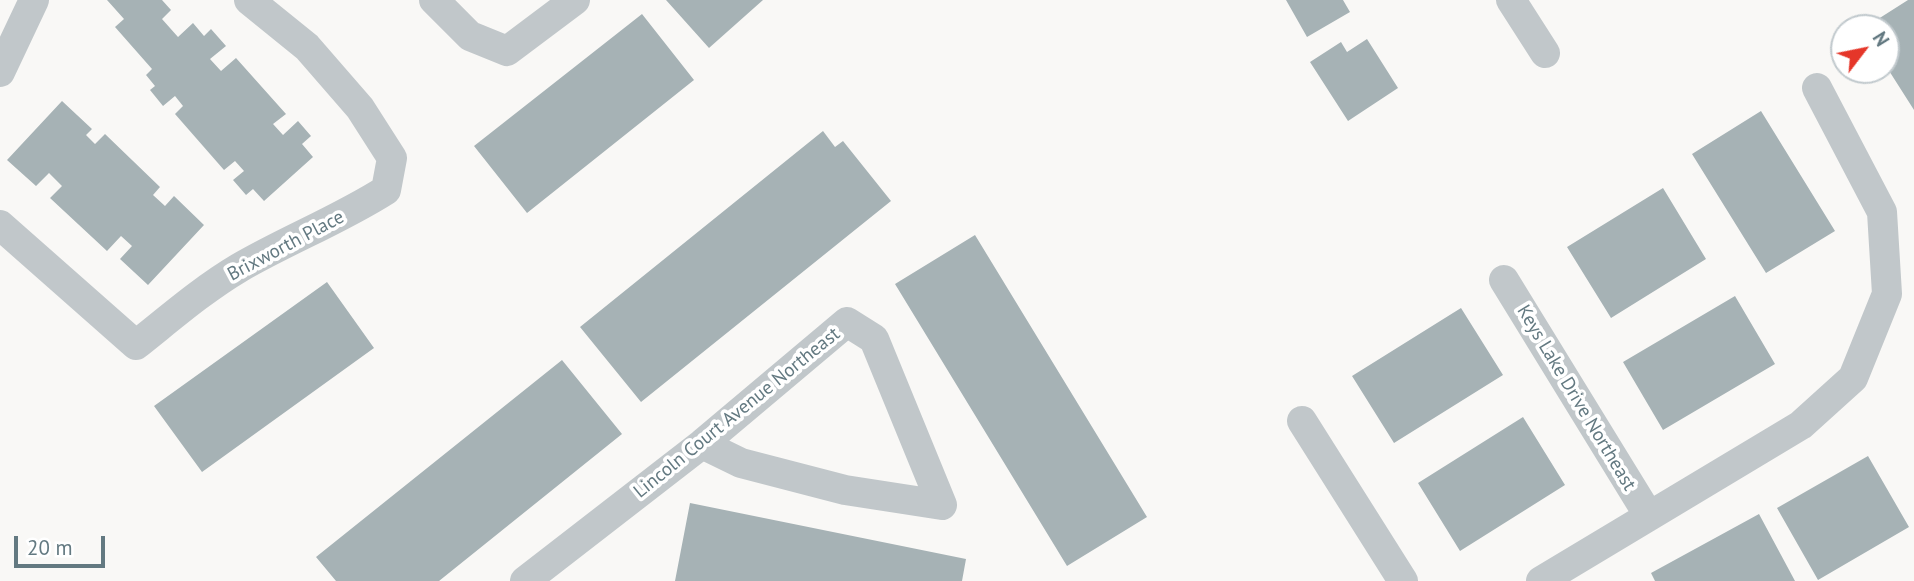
<!DOCTYPE html>
<style>
body{margin:0}
#map{position:relative;width:1914px;height:581px;overflow:hidden;background:#f9f8f6;font-family:"PT Sans",sans-serif}
canvas{display:block}
.north{position:absolute;left:1830px;top:14px;width:70px;height:70px;box-sizing:border-box;background:#fff;border:2px solid #c1c9cd;border-radius:50%;rotate:58deg;font-size:19px;font-weight:700;line-height:28px;text-align:center;color:#637981}
.north::after{content:'';display:block;margin:auto;width:24px;height:32px;background:#e53629;clip-path:polygon(50% 0,100% 100%,50% 72%,0 100%)}
.scale{position:absolute;left:14px;top:536px;width:91px;height:32px;box-sizing:border-box;border:4px solid #637981;border-top:0;padding-left:9px;font-size:21px;line-height:24px;white-space:nowrap;color:#637981;-webkit-text-stroke:5px #fff;paint-order:stroke}
</style>
<div id="map">
<canvas width="1914" height="581"></canvas>
<div class="north">N</div>
<div class="scale">20 m</div>
</div>
<script>
const context = document.querySelector('canvas').getContext('2d');
context.lineJoin = 'round';
function fill(path, color) { context.fillStyle = color; context.fill(path, 'evenodd'); }
function stroke(path, color, width, dash) { context.strokeStyle = color; context.lineWidth = width; context.lineCap = dash ? 'butt' : 'round'; context.setLineDash(dash || []); context.stroke(path); }
function write(font, color, halo, rows, align = 'center') {
  context.font = font + ' "PT Sans",sans-serif'; context.lineWidth = 7; context.setLineDash([]); context.textBaseline = 'middle'; context.strokeStyle = halo; context.fillStyle = color; for (const [text, x, y, turn = 0] of rows) {
    context.save(); context.translate(x, y); context.rotate((+turn || 0) * Math.PI / 180); context.textAlign = isNaN(turn) ? turn : align; if (halo) context.strokeText(text, 0, 0); context.fillText(text, 0, 0); context.restore();
  }
}
fill(new Path2D(`
 M107 0H162L171 10 162 19 178 37 193 23 204 36 211 29 226 46 210 59 221 71 236 58 286 114 273 124 283 135 298 121 311 136 302 144 313 157 264 201 253 189 246 195 233 180 244 171 235 161 224 170 175 114 183 106 175 96 163 106 150 90 155 86 146 75 152 69 115 27 124 19Z
 M666 0H763L709 48Z
 M1286 0H1343L1350 12 1307 37Z
 M1908 0H1914V110L1886 66V28H1864Z
 M642 14 694 80 527 213 474 146Z
 M1367 39 1398 88 1348 121 1310 62 1341 42 1347 52Z
 M62 101 92 129 86 135 95 144 105 134 160 187 153 195 165 206 174 196 204 225 148 285 120 259 132 246 121 236 107 251 50 198 62 186 49 173 36 186 7 160Z
 M1761 111 1835 231 1766 273 1692 154Z
 M823 131 835 147 843 141 891 201 641 402 580 327Z
 M1663 188 1706 259 1611 318 1567 247Z
 M975 235 1147 517 1067 566 895 284Z
 M327 282 374 348 202 472 154 406Z
 M1735 296 1775 364 1663 430 1623 362Z
 M1461 308 1503 375 1394 443 1352 376Z
 M562 360 622 434 439 581H336L316 557Z
 M1523 417 1565 485 1460 551 1418 483Z
 M1868 456 1909 527 1818 580 1777 508Z
 M690 503 966 559 962 581H675Z
 M1759 514 1795 581H1655L1651 573Z`), '#a6b2b5');
stroke(new Path2D(`
 M434 0 470 36 507 51 575 0
 M1511 0 1545 53
 M0 72 34 0
 M0 225 136 345C169 319 202 290 239 268 287 240 339 220 386 190L392 158 360 108 307 47 249 0
 M1504 280 1649 516
 M1302 421 1403 581
 M702 444 741 463 845 490 942 505
 M525 581 702 444 847 322 874 339 942 505
 M1541 581 1801 425 1853 378 1887 294 1882 212 1817 88`), '#c1c7ca', 30);
write('19px', '#637981', '#fff', [
 ["Brixworth Place",286,246,-28],
 ["Keys Lake Drive Northeast",1576,398,59],
 ["Lincoln Court Avenue Northeast",737,413,-39]
]);
</script>
